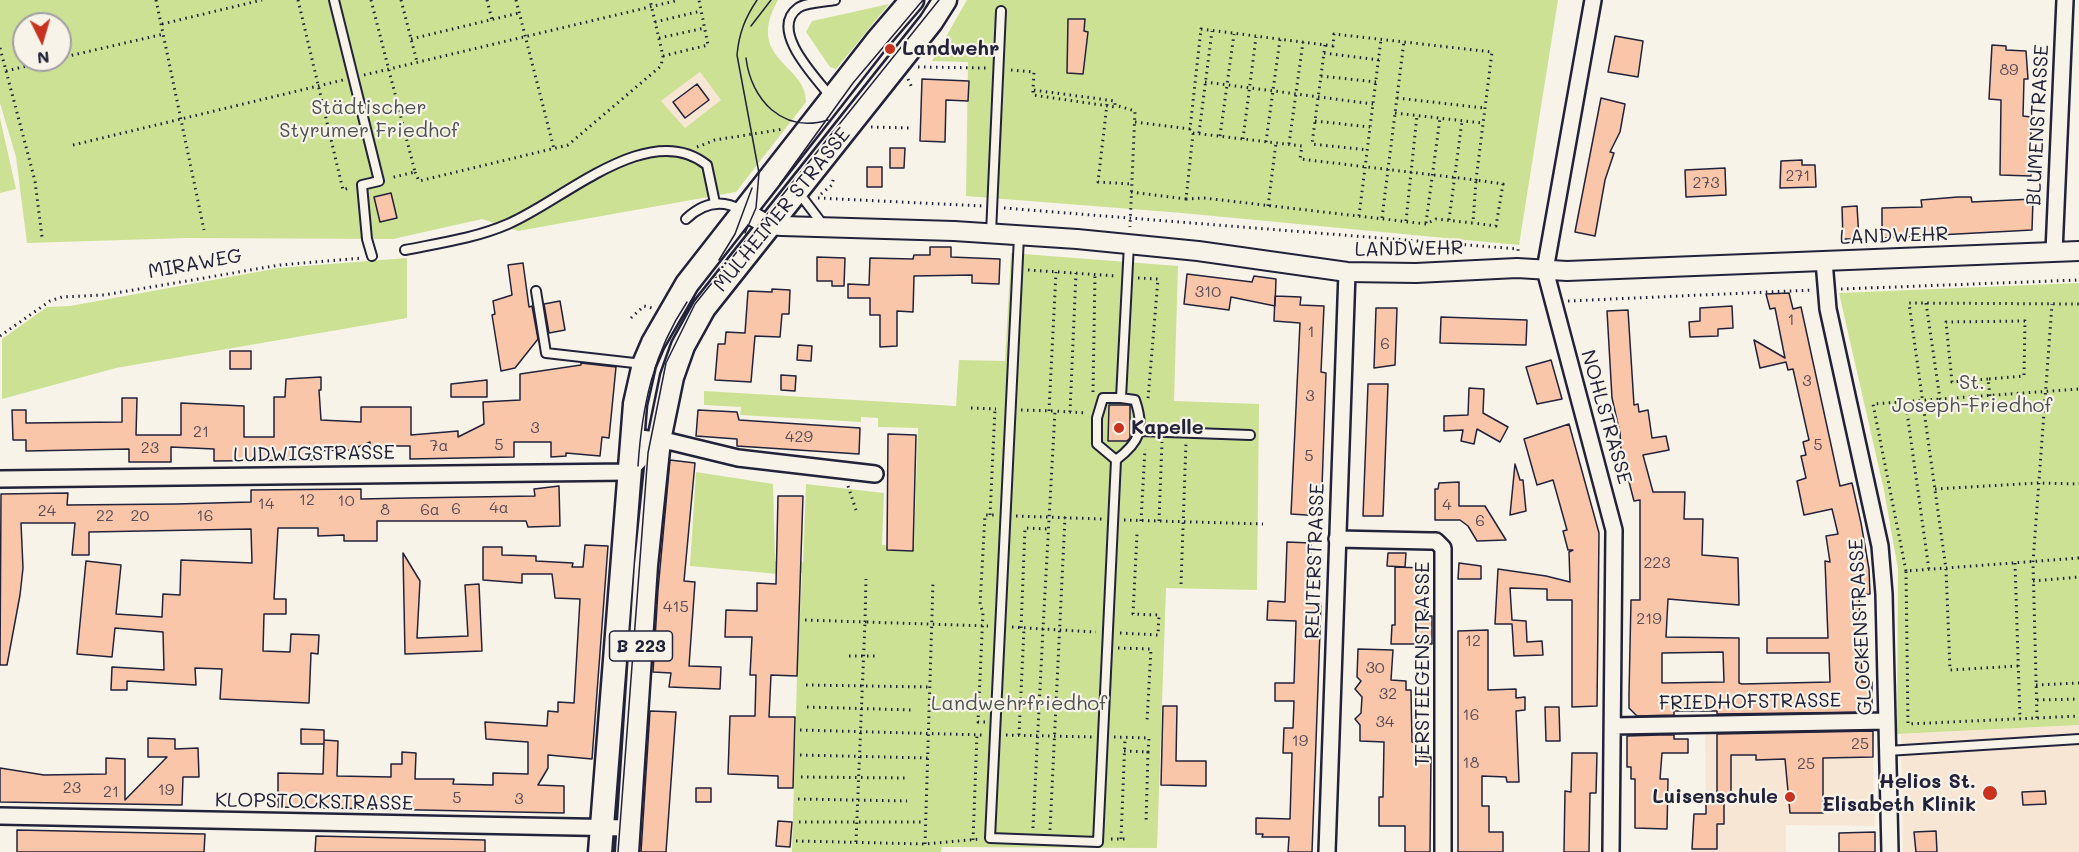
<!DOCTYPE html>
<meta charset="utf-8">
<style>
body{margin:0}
#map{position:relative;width:2079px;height:852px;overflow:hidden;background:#f7f3e8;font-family:Mali,sans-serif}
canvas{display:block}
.north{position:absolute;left:12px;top:12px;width:60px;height:60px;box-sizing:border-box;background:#f7f3e8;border:2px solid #a29fa3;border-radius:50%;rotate:175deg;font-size:16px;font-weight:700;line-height:24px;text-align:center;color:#22223b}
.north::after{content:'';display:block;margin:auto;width:21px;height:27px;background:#c8321e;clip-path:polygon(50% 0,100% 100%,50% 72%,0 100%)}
</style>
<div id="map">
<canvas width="2079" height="852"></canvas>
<div class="north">N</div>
</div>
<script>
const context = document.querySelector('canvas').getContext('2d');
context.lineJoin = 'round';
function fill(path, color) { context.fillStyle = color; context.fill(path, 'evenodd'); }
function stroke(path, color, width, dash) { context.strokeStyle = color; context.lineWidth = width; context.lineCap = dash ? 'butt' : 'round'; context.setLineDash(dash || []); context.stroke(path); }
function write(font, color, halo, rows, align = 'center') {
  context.font = font + ' Mali,sans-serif'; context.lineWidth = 4.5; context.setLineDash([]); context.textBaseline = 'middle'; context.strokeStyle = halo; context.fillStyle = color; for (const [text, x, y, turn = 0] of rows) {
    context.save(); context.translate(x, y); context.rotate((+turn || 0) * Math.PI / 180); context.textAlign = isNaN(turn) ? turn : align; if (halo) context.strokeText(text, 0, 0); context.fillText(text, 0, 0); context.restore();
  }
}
fill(new Path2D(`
 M700 72 722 100 685 128 661 101Z
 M2079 725V852H1903L1901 734Z
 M1846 731 1847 757H1873L1875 826 1786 825V852H1692L1694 814 1706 813 1705 733Z`), '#f8e6d5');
fill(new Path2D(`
 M0 0H778C744 60 807 64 806 102L736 192 518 231 482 219 393 239 187 238 27 243 16 157 0 103ZM24 24H60V60H24ZM700 72 721 100 685 128 661 101Z
 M967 0H1558L1519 245 1182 213 966 196 968 62 932 61Z
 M889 4 836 69 830 67 806 32 812 21Z
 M0 118 16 189 0 193Z
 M1011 253 1178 266 1174 401 1259 404 1257 590 1166 588 1157 848 942 847 941 852H792L797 676 802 573 789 575 690 566 696 472 773 484 775 561H802L803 564 806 484 884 493 882 545 914 546 918 428 878 427V418L861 417V422L740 415 741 407 704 405V391L956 406 959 360 1005 361Z
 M407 258V318L116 368 2 399V339L47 307 70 306 279 268Z
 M2079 283V725L1897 734 1898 569 1884 490 1839 293Z`), '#cde195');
const building = new Path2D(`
 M1068 19H1085L1084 31 1088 32 1083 74 1067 73Z
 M1615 36 1643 41 1638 77 1608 72Z
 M1992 45 2006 46V50L2026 51 2028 79H2024L2023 116 2031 117V176L2000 175 2001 100 1989 99Z
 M922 79 969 81 968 101 946 100 945 142 920 141Z
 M697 84 709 100 685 118 673 102Z
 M1601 98 1625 104 1620 132 1610 152 1614 153 1605 180 1595 236 1575 232Z
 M890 148H905L904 168H890Z
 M1802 160V165H1815L1816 187 1780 188 1781 161Z
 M867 167H882V187H867Z
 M1725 168 1726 195 1686 197 1685 170Z
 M391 193 397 218 380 222 374 197Z
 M1958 197H1971L1972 202 2033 199 2032 230 1882 238V208L1922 207 1921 200Z
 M1857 206 1859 239H1843L1842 207Z
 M930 247H951V257L1000 259 999 284 972 283V275L914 276 913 312 897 311V346L880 347V315H870V298H848V284L869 285 870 258 913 259 914 255H930Z
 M817 257 845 258 844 286H832V281H817Z
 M523 263 529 307 532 306 538 339 515 368 501 371 492 315 495 314 493 301 512 295 508 265Z
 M1187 274 1252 282 1254 276 1276 279 1275 306 1231 297 1229 310 1184 304Z
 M772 289 790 290 789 314H782L780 337 755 336 751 382 715 380 718 344H725L726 332 745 333 748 291 772 292Z
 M1789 293 1793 309 1801 307 1840 486 1852 483 1861 523 1869 569 1870 594 1859 595 1862 682H1872V712L1717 714V711H1674V715L1637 716 1629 708V694L1631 600H1640V500L1634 501 1621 451 1620 433 1612 398 1607 311 1628 310 1634 405 1638 404 1639 412 1648 410 1652 438 1666 436 1669 450 1643 455 1653 492H1685L1684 519H1703L1702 555 1738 558 1739 605 1668 599 1666 637 1739 638V683L1742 684 1830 682 1829 653H1767V638H1828L1825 561 1830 562 1826 536 1838 534 1832 509 1804 515 1797 481 1806 478 1801 456 1806 455 1803 442 1809 440 1793 369 1788 370 1786 362 1760 368 1754 340 1785 358 1775 308 1770 309 1766 294ZM1723 652 1724 682 1662 683V653Z
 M1275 296 1301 297 1300 305 1324 306 1321 372 1326 373 1321 516 1291 514 1300 323 1274 321Z
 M560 301 565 330 549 333 544 304Z
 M1732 306 1733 328 1718 329V336L1690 337 1689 322 1700 321V308Z
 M1376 308H1397L1395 365 1374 368Z
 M1441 317 1527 320 1526 345 1440 343Z
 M798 345 812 346 811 361 797 360Z
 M230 351H251V369H230Z
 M1551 360 1562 399 1537 404 1526 367Z
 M581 363 616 367 609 438 602 437 600 456 566 453V456L551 457V442H514V457L410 459V446H370V442L351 450 314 451V460L214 461V449L171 447V462H129V449L26 451V440H13L12 410H26V423L122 422V398H137L136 435H181V403L244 406V437H274V397H285L286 379 321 377V390H319L321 420 361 422V407H411V435L458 431V437L484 424 483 402 520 400V374L581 365Z
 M781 375 796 376 795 391 781 390Z
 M487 380V397H451V384Z
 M1368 384H1388L1383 516H1363Z
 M1469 388 1484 389 1483 413 1508 427 1500 442 1477 429 1474 444 1461 441 1463 430 1444 431V416L1468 415Z
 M1109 405H1130V438L1127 441H1108Z
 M698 410 737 412 739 420 860 428 859 454 737 446V439L696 436Z
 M1569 424 1599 533 1597 706 1572 707V600H1547V589L1510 588 1512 620 1526 621 1527 642 1542 641 1543 655 1514 656 1512 624H1495L1498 569 1546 576 1570 582 1569 552 1573 550H1568L1563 531 1567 530 1553 480 1537 485 1524 439Z
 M888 434 916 435 913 551 887 550Z
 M670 460 695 463 684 581 695 582 689 666 721 667 720 689 669 687 671 673 653 672 658 590Z
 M1515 464 1520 480H1523L1526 511 1510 515Z
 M1459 482V506H1485L1506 540 1477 541 1468 526 1460 520H1435V489H1438L1439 483Z
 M559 486 560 526 528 527 526 521H377V541H344V535L318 536V528H278L274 599H286V614H264L263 651 290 652 291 634 319 635 318 654 311 653 309 703 220 699 222 669 195 668 196 685 127 681V690H111L112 667 164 670 163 632 115 628 112 657 77 654 86 561 121 565 116 614 162 617 163 594 180 595 181 560 252 563 251 529 89 532V555H72L75 523H21L23 568 20 595 7 665H0L1 494 68 493 67 505 176 504 251 502V490L361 489V499L409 498 535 496 534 489Z
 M778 496H803L797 676 771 675 769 717H795L793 788H778V776L728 774 730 716H755L756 675H750L752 637H725L726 610 757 611V583L776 584Z
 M1287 542 1311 543 1309 602 1321 603 1312 852H1288L1289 837H1262L1263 834H1256V818L1290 819 1292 753H1283L1284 728H1293L1294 701H1275V683H1294L1296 621 1267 620 1268 601 1285 602Z
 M585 545 608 546 592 759 548 755V768L538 785 564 786V813L278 807V773L323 774 324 740 338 741 337 776 391 777V764H402V752L416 753 415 779H454L453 784 493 785V773L528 774V742L486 739 485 722 547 726 548 711 558 712V702L574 703 580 599 555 598 552 574H522V583L483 580V547H502V555L536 556V561L573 563 572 567H583Z
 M403 553 420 581 417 638 468 636 465 585 479 584 482 651 405 654Z
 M1388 553H1406L1405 567 1387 566Z
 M1459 563 1481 566V579H1458Z
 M1395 567 1425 568V616H1432V644H1391L1392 625H1395Z
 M1488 630V690L1516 689V698L1525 697V710L1516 711 1519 782H1507L1506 777 1482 776V806H1489V832H1503V852H1458V631Z
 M1358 649 1393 650 1391 680 1406 681V690H1411L1412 742H1418V756L1431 757 1430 852H1405V826H1379V797H1383L1384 742 1360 741V725L1355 719 1361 713 1362 697 1355 689 1361 681 1357 677Z
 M1163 706H1177L1176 761H1206V786L1161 785Z
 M1545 707H1559L1560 741H1546Z
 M650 711 676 712 666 852H641Z
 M301 729 324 730V744H301Z
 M1873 731V757L1823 758V813H1790L1785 759 1756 760V755H1731V794H1717V734Z
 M1659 735H1674V739H1688V753H1662L1660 779H1668L1667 829 1635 828V779H1631V767H1627V736Z
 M148 738 175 739V749L198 748 199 777H183L182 805 0 802V768L44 775 106 774V758L125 759V800L167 757H148Z
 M1572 753H1597L1596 793H1590L1589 852H1564L1565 791 1571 792Z
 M696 788H711V802H696Z
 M2045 791 2046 804 2023 805 2022 792Z
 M1706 798H1724V824H1717V849H1692L1694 814H1706Z
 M778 821 792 822 790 847 776 846Z
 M17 830 205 834 204 852H17Z
 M1936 831 1937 852H1916L1914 832Z
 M1875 832V852H1839V833Z
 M316 836 485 840V852H315Z`);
fill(building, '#f9c6aa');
stroke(building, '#22223b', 1.5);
const service = new Path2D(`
 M334 0 379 181 362 185 367 239 372 256
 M831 97C817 79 768 30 798 8 806 2 825 2 835 0
 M799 193 824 226
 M686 219C702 204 720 198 741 210
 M991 233 1001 11
 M1019 236 990 838 1098 842 1116 460C1140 442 1145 429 1135 400L1121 398
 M405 250C440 243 476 238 508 224 563 201 649 118 707 165L715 203
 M536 291 546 353 643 364
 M1139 431 1250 435
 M1116 460 1097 444V418L1103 398H1121L1129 244
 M1887 751 2079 739`);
const minor = new Path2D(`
 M1593 0 1545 270 1614 530 1611 852
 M2054 252 2065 0
 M1824 261 1828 309 1880 546 1884 594 1890 852
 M632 437 672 442 738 458 875 474
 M0 479 628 472 659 440
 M1337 539 1430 541H1436L1443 548V852
 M1613 726 1887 721
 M0 816 628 828
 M1327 852 1347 272`);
const tertiary = new Path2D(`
 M745 212 768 225 782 226 954 231 1077 239 1198 251 1347 272 1416 273 1517 268 1567 271 2079 251`);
const primary = new Path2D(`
 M600 852 635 404 644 364 653 343 687 284 877 41 912 0
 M627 852 646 565 659 440 672 377 683 346 704 308 931 22 945 0`);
stroke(service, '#22223b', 12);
stroke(minor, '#22223b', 20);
stroke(tertiary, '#22223b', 22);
stroke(primary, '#22223b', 27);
stroke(new Path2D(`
 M156 0 204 230
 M298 0 343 190 351 187
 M371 0 415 172 390 178
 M401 0 417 62
 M487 0 492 20
 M516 0 554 149
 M655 22 701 11
 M162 24 262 0
 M659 38 705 28
 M411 39 519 13
 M1325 45 1312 144 1368 150
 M0 48 35 181 42 237
 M1324 53 1379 60
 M663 56 708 45 699 0
 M60 58 164 34
 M918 67 986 68
 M1011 70 1034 72 1033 90 1115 101V105L1135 111 1130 227
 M6 71 52 60
 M364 75 679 0
 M1321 76 1376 82
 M908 79 912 88
 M1205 82 1373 104
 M1033 91V95L1115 107
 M1397 98 1484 108
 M1107 104 1098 182 1132 184
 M1395 113 1482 123
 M1315 121 1370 127
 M1135 122 1190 129 1201 29 1333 46 1334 34 1492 52 1476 180 1300 159 1302 146 1193 133 1190 129
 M871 127 911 128
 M1199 133 1212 31
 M1220 136 1234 34
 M1243 139 1256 37
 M1266 142 1280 39
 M1289 144 1303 42
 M73 145 343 80
 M697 147 715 140 784 129
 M415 172 419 181 568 145 661 66 663 56 650 0
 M1131 192 1186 199 1193 134
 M821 194 832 185 834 176
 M818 198 983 206
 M1186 199 1204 198 1426 224 1436 219 1473 223 1476 180 1503 184 1496 226 1473 223
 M1268 206 1276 143
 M1004 208 1518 249V251
 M1359 216 1381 39
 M1382 218 1404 41
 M1449 220 1462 121
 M1406 221 1417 115
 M1426 223 1440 118
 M1028 270 1117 276
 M1138 278 1158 279 1148 399
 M1841 289 2079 280
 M1568 301 1813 290
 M1926 303 1940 399 2079 389
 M631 318 644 306 652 308
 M0 336 50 301 62 297 104 295 280 265 362 258
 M1988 379 1952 382 1946 322 2025 321 2024 376 1988 379 1990 396
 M1093 392 1095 274
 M971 408 996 409
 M1021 410 1055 411
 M1924 410 1907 412 1929 570
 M1049 411 1056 272
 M1070 412 1076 273
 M848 486 856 510
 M1935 489 2038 483 2079 484
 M990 515 995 409
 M1016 516 1102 519
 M1124 520 1263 524
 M1141 521 1145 449
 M1159 521 1162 442
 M2079 558 1906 571 1908 724 2079 716
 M2015 563 2020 719
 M1906 571 1873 404 1940 399
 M2033 581 2079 577
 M1181 584 1186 443
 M805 620 865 622 866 579
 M1012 627 1043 629 1055 411 1086 413
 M1021 628 1025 528 1049 529
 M1120 633 1158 635 1159 615 1133 614 1137 534
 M1118 648 1151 649 1147 721
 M849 656H878
 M2018 666 1950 670 1946 569 1909 303 2079 304
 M806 685 930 687
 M2036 685 2079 683
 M2037 700 2079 699
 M807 707 913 710
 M2037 718 2033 562 2052 304
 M985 722H978L983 612 980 605 985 515H994
 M800 730 984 735
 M1006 735 1092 737
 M1019 735 1024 628
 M1114 737 1149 738 1148 752
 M1124 751 1148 752 1146 823
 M800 755 928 758
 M801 777 906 778
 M798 799 907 801
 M799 822H925
 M1033 828 1043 629 1096 632
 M1050 830 1065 517
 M1111 839H1128
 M1121 839 1125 738
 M973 840 977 734
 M796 841 925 844 980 839
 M856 842 865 622 988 626
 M925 844 933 582`), '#22223b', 3, [1.5, 4.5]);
stroke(service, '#f7f3e8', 8);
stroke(minor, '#f7f3e8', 15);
stroke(tertiary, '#f7f3e8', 18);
stroke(primary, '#f7f3e8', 22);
stroke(new Path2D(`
 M751 26 771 0
 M746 58C751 100 783 134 828 120
 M780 184 853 83 923 0
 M745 233 756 208 759 173 737 55C739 33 745 18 757 0
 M719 260 735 234 752 188
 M638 466C642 406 653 353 687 302
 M618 852 648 453 666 363 695 304 939 0`), '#22223b', 1.5);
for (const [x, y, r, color] of [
 [890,49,6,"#c8321e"],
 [1119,428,6,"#c8321e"],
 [1990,793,8,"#c8321e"],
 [1790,797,6,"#c8321e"]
]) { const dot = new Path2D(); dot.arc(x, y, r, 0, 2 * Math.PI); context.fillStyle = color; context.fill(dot); stroke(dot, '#f7f3e8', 2); }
write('16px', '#584b57', null, [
 ["89",2009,70],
 ["271",1798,176],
 ["273",1706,183],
 ["310",1208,292],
 ["1",1791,320],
 ["1",1311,332],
 ["6",1385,344],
 ["3",1807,381],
 ["3",1310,396],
 ["3",535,428],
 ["21",201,432],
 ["429",799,437],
 ["5",499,445],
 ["5",1818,445],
 ["7a",439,446],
 ["23",150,448],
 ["5",1309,456],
 ["12",307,500],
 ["10",346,501],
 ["14",266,504],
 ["4",1447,505],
 ["4a",499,508],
 ["6",456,509],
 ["8",385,510],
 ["6a",430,510],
 ["24",47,511],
 ["22",105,516],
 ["20",140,516],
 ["16",205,516],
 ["6",1480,521],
 ["223",1657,563],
 ["415",676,607],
 ["219",1649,619],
 ["12",1473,641],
 ["30",1375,668],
 ["32",1388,694],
 ["16",1471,715],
 ["34",1385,722],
 ["19",1300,741],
 ["25",1860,744],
 ["18",1471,763],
 ["25",1806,764],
 ["23",72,788],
 ["19",166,790],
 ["21",111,792],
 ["5",457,798],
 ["3",519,799]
]);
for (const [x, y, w] of [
 [641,646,63]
]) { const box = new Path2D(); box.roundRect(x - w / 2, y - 15, w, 30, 4.5); context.fillStyle = '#f7f3e8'; context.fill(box); stroke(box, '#22223b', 1.5); }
write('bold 18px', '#22223b', null, [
 ["B 223",641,646]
]);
write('bold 20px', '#22223b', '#f7f3e8', [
 ["Landwehr",902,49],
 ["Kapelle",1131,428],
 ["Helios St.",1976,782,"right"],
 ["Elisabeth Klinik",1976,805,"right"],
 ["Luisenschule",1778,797,"right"]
], 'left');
write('20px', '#4d5252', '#f7f3e8', [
 ["Städtischer",369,108],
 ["Styrumer Friedhof",369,131],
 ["St.",1972,383],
 ["Joseph-Friedhof",1972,406],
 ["Landwehrfriedhof",1019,704]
]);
write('20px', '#22223b', '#f7f3e8', [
 ["BLUMENSTRASSE",2038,125,-87],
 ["MÜLHEIMER STRASSE",782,210,-51],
 ["LANDWEHR",1894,236,-2],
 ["LANDWEHR",1409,249,-1],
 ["MIRAWEG",195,264,-10],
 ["NOHLSTRASSE",1606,417,74],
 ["LUDWIGSTRASSE",314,454,-1],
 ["REUTERSTRASSE",1315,561,-88],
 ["GLOCKENSTRASSE",1861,627,-93],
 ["TERSTEEGENSTRASSE",1423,664,-90],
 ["FRIEDHOFSTRASSE",1750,702,-1],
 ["KLOPSTOCKSTRASSE",314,802,1]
]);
</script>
